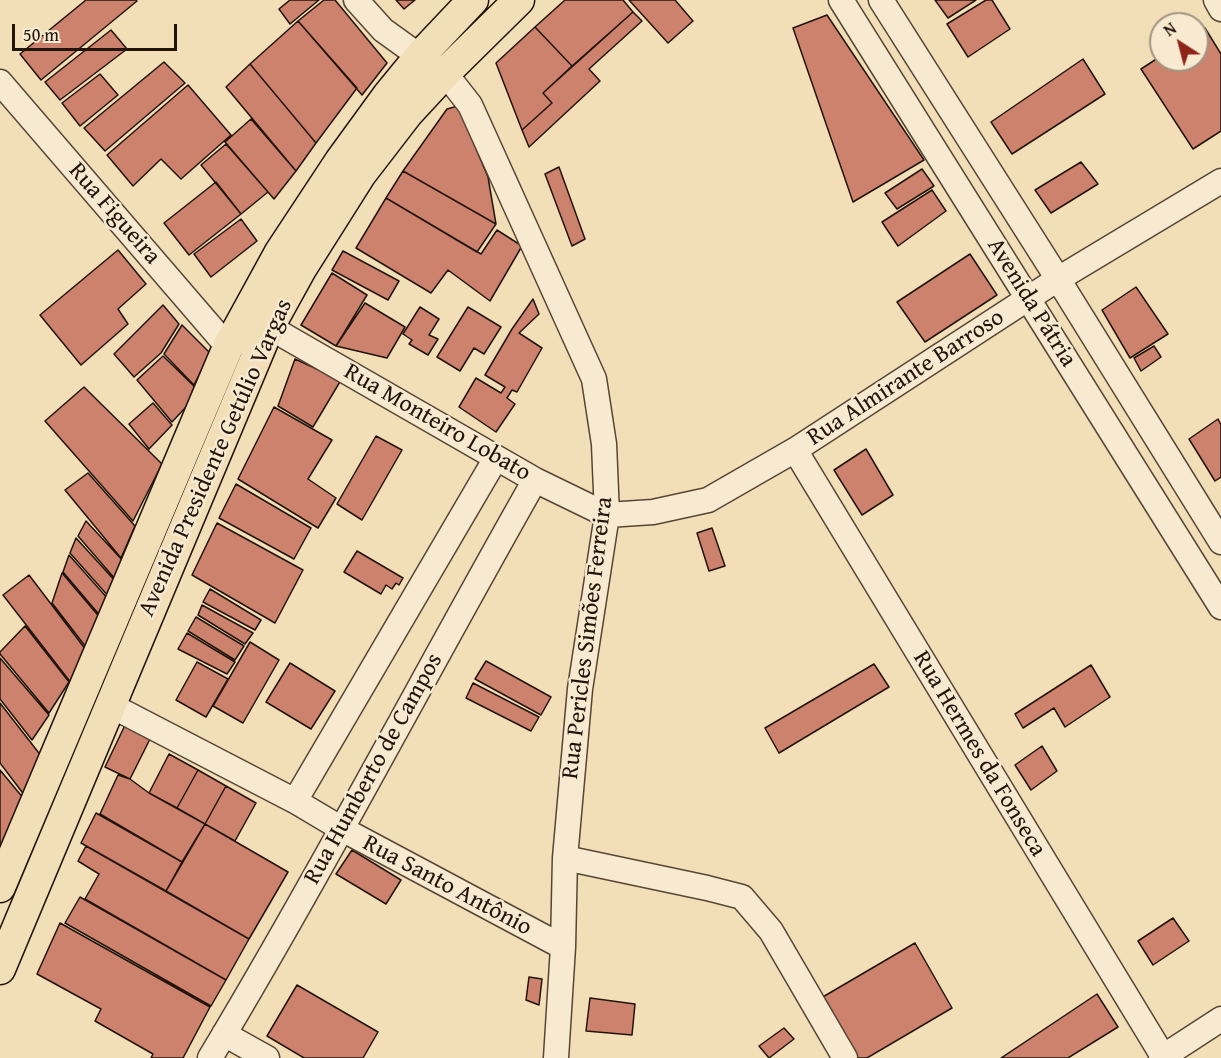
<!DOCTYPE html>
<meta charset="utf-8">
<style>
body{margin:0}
#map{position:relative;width:1221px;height:1058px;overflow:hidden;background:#f2deb7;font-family:"Gentium Book Plus",serif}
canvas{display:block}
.north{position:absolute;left:1149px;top:12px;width:60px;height:60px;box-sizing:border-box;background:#f7ead0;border:2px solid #a29481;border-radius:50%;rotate:324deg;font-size:16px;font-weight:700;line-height:24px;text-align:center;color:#23140b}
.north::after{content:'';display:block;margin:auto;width:21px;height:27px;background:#8f2418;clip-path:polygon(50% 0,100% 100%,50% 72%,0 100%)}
.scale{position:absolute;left:12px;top:24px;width:165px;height:27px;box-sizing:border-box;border:3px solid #23140b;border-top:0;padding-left:8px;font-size:18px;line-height:21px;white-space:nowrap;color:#23140b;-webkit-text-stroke:4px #f7ead0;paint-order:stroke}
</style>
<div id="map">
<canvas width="1221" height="1058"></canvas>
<div class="north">N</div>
<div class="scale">50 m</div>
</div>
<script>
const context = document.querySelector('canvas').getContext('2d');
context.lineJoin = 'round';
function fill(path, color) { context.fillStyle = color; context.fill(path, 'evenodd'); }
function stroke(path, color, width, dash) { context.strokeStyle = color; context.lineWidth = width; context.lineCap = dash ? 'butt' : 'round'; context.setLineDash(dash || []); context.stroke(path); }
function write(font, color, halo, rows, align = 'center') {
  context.font = font + ' "Gentium Book Plus",serif'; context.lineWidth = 5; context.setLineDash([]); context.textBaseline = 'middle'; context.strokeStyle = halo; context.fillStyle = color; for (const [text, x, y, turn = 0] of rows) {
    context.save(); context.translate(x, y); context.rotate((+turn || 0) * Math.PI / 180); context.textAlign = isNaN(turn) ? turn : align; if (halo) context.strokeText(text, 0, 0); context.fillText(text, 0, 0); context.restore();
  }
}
const building = new Path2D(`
 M86 0H136L137 1 41 80 20 54Z
 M290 0H319L290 24 279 9Z
 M324 0H335L387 63 362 95 298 21Z
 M396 0H415L404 9Z
 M565 0H623L633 12 572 66 535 27Z
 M629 0H675L693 21 668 43Z
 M935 0H976L948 18Z
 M986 0H992L1010 29 968 57 947 24Z
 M633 12 642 21 589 69 600 81 529 147 522 130 552 103 543 93Z
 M827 15 924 160 853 202 793 28Z
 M298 21 357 88 316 143 250 64Z
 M535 27 572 66 543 93 552 103 522 130 496 63Z
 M1205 28 1221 54V131L1193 149 1141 69 1161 56V60H1197V33Z
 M111 30 127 49 60 100 45 82Z
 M1083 59 1105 94 1012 154 991 122Z
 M164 62 185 83 105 151 84 128Z
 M250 64 316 143 296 171 226 87Z
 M100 74 118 95 80 126 62 103Z
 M188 85 231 135 181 179 161 159 133 186 107 155Z
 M458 106 488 177 496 224 403 171 447 109Z
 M251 119 296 171 274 199 225 142Z
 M226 144 268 192 241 214 201 165Z
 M1081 162 1098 184 1051 213 1035 190Z
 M559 167 585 239 572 246 545 174Z
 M922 169 934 186 897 209 885 193Z
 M403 171 496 224 477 252 386 198Z
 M216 182 241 214 189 255 164 223Z
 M932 190 946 211 898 246 882 222Z
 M386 198 481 254 497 230 522 246 490 301 448 270 431 293 356 248Z
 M241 219 257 241 211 277 194 254Z
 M118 250 146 284 118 309 128 324 81 365 40 315Z
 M343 251 399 281 388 300 332 270Z
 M970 254 997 295 925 342 897 302Z
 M332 273 367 295 336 346 301 325Z
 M1136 287 1168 334 1130 358 1102 310Z
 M533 299 539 314 519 333 542 348 517 392 512 390 507 398 515 404 496 432 459 407 476 378 501 393 505 387 485 375 512 329Z
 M365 303 405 327 387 358 336 346Z
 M163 305 179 324 161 353 134 377 114 354Z
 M420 307 439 319 429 335 438 339 428 355 409 344 412 340 403 334Z
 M468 307 501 327 484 354 474 348 460 371 437 357Z
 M182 325 210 353 194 385 164 354Z
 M1154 346 1161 357 1141 371 1134 358Z
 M163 356 200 392 172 422 137 380Z
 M295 359 341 380 313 427 278 406Z
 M84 387 162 464 133 521 45 421Z
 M153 403 172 425 149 449 129 424Z
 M274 407 332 440 308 479 336 498 318 528 238 479Z
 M1218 419 1221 425V477L1215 481 1189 439Z
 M376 436 402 450 362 520 337 504Z
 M866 449 893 495 862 515 834 470Z
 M88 473 135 526 121 558 65 490Z
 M236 484 311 528 294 559 219 518Z
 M86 521 124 562 116 580 78 536Z
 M217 523 303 570 275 623 192 575Z
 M712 528 725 566 709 571 697 533Z
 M76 538 117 583 110 598 70 553Z
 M357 551 403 578 399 585 396 583 392 589 386 585 381 594 344 572Z
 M69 555 109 600 102 618 63 572Z
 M62 573 102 620 89 651 52 603Z
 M29 575 89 654 75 688 3 595Z
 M210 589 261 620 255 630 203 602Z
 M202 605 253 633 245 644 198 615Z
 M196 617 244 646 235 660 188 631Z
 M25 626 69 682 49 713 0 654V652Z
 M187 633 235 662 227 674 178 649Z
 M250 642 279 660 243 723 213 706Z
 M0 658 49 715 32 740 0 699Z
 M486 661 551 697 541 715 475 679Z
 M197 662 228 679 206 717 176 700Z
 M290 663 335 691 311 729 266 702Z
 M874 664 889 687 779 753 765 728Z
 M1091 665 1110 697 1065 727 1054 708 1023 728 1015 714Z
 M473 683 539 717 531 731 466 698Z
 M0 703 42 757 25 796 0 763Z
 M127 721 153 733 130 779 105 767Z
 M1042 746 1057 771 1031 790 1015 765Z
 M169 754 198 770 177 808 149 793Z
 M0 770 24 799 0 858Z
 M198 770 226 786 205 824 177 808Z
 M118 775 130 779 149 793 205 824 182 862 100 814Z
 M226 786 256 803 235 841 205 824Z
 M96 813 182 862 166 891 81 843Z
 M205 824 288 872 249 939 166 891Z
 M86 846 249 939 226 980 85 899 99 874 78 861Z
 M352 850 401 880 386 904 336 874Z
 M80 897 226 980 211 1006 65 923Z
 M1173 918 1189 941 1153 965 1138 941Z
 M60 923 210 1007 183 1058H151L153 1054 95 1021 101 1009 37 974Z
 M915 943 952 1008 867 1058H858L821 998Z
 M529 977 542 979 539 1005 526 1000Z
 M297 985 378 1032 363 1058H304L267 1036Z
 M1097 994 1118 1027 1068 1058H1001Z
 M590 998 635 1004 632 1035 586 1031Z
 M784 1028 794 1039 769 1058 759 1046Z`);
fill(building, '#cc826c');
stroke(building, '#23140b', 1.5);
const minor = new Path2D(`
 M356 0 383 30 408 48 445 73 470 105 594 379 604 444 607 515 580 689 565 858 563 947 556 1058
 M841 0 1221 607
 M881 0 1058 279 1221 542
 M1216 0 1221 9
 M0 82 228 347
 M269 327 535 480 607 515 653 512 708 500 795 450 1058 279 1221 181
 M795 450 1164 1058
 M110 705 295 801 342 829 563 947
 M295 801 496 458
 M565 858 707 888 742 897 771 931 845 1058
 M224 1034 267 1058
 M210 1058C324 868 426 672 535 480
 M1161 1058 1221 1019`);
const major = new Path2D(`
 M0 887 228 347 280 252 340 161 388 95 420 56 473 0
 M0 969 269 327 301 269 361 174 408 113 445 73 519 0`);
stroke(minor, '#574636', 27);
stroke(major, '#23140b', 33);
stroke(minor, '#f7ead0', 24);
stroke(major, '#f2deb7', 30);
write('24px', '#23140b', '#f7ead0', [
 ["Rua Figueira",114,214,49],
 ["Avenida Pátria",1031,303,58],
 ["Rua Almirante Barroso",906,378,-33],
 ["Rua Monteiro Lobato",437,423,30],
 ["Avenida Presidente Getúlio Vargas",216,458,-66],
 ["Rua Pericles Simões Ferreira",588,638,-83],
 ["Rua Hermes da Fonseca",979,754,59],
 ["Rua Humberto de Campos",374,769,-61],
 ["Rua Santo Antônio",447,886,28]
]);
</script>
